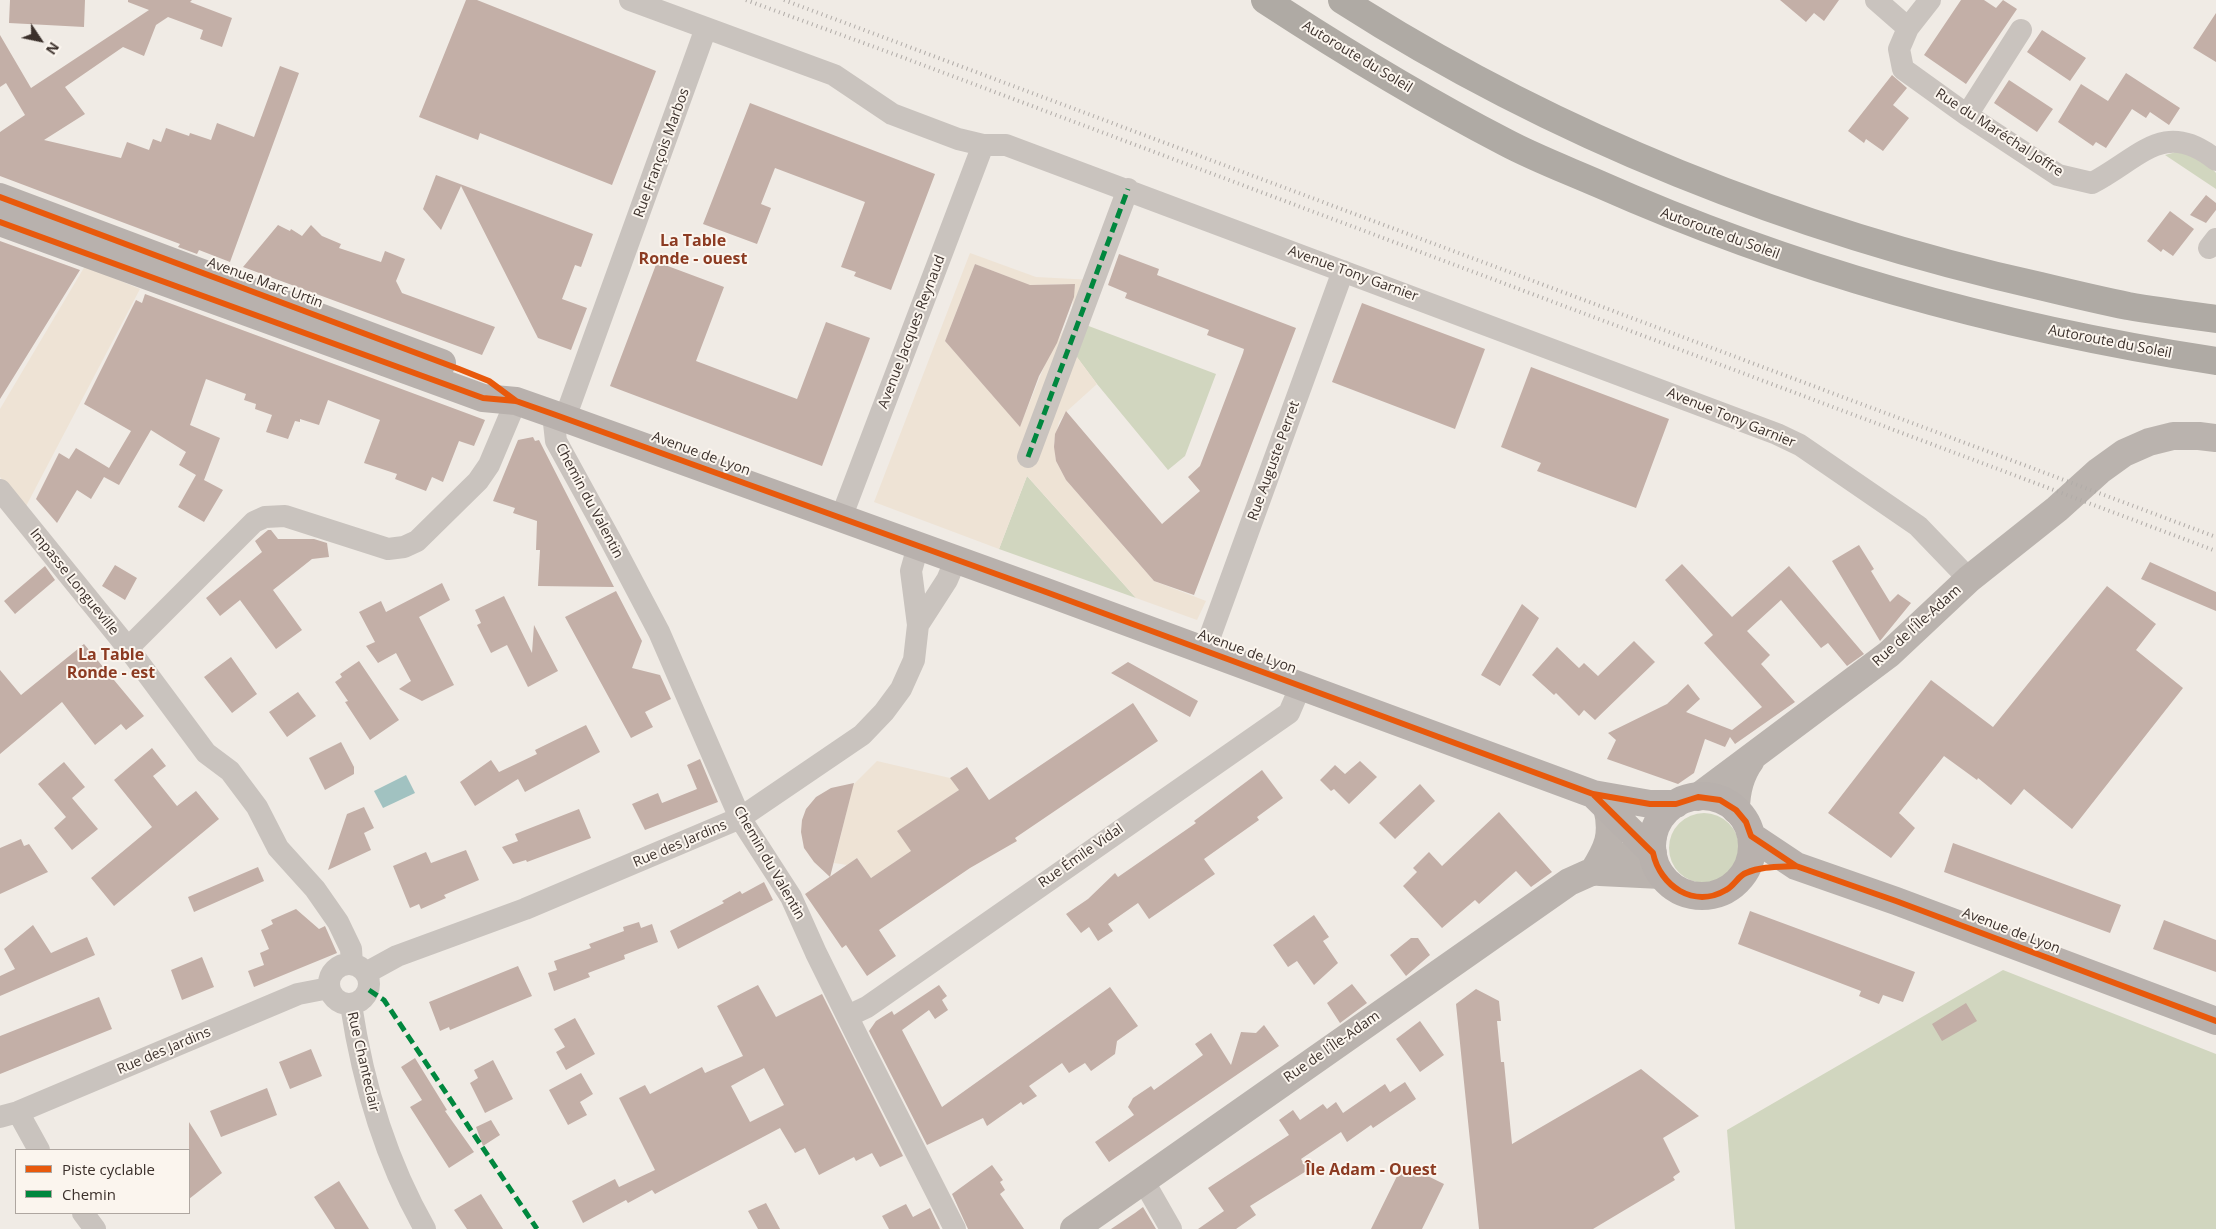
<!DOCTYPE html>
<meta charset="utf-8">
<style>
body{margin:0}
#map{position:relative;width:2216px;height:1229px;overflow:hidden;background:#f0ebe5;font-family:"Open Sans",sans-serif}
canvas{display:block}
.legend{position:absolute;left:15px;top:1149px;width:175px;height:65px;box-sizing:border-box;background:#fbf5ee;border:1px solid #aea6a0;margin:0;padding:6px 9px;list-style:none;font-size:15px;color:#3b302b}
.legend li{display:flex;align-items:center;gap:10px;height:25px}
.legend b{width:25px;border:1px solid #aea6a0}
.north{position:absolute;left:15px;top:15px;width:50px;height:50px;-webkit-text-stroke:4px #fbf5ee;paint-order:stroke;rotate:124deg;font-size:14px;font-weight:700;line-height:20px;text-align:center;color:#3b302b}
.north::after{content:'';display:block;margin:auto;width:18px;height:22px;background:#3b302b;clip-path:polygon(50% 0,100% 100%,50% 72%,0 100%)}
</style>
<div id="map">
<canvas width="2216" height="1229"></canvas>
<ul class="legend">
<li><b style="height:6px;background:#e8590c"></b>Piste cyclable</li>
<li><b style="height:6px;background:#00873e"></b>Chemin</li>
</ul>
<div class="north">N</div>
</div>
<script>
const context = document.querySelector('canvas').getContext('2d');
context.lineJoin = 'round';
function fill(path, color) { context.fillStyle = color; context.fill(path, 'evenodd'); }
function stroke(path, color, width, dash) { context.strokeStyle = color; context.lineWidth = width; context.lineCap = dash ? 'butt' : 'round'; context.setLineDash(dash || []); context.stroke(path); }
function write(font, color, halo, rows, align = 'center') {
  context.font = font + ' "Open Sans",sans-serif'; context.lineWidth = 4; context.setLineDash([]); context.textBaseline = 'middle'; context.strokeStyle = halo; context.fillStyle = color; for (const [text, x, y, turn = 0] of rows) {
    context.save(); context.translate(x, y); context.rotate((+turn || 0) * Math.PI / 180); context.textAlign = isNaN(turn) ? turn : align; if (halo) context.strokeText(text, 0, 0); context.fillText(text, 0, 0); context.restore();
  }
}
fill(new Path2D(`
 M2180 151 2208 164 2216 173V189L2165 155Z
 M1078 322 1216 374 1185 456 1168 470 1097 384 1069 347Z
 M1027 476 1136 598 999 549Z
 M1669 848a35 35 0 1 1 70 0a35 35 0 1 1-70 0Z
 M2003 970 2216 1054V1229H1735L1727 1130Z`), '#d1d6bf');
fill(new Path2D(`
 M970 253 1036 277 1093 280 1069 346 1097 384 1066 412 1059 422 1054 442 1056 461 1066 480 1154 581 1206 601 1197 620 1136 598 1027 476 999 549 874 502ZM975 264 1019 281 1026 295 1030 285 1075 284 1072 308 1065 327 1048 357 1020 426 945 341Z
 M85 266 140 289 24 510 0 477V409Z
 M877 761 950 778 959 790 898 831 917 859 910 864 904 856 871 878 857 858 847 865 834 863 853 785Z`), '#eee3d5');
fill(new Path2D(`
 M406 775 415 793 383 808 374 791Z`), '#a1c2c1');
fill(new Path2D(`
 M10 0H85L84 27 9 23Z
 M128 0H192L190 2 232 18 222 47 200 39 203 30 168 17 156 25 144 56 123 47 65 87 85 114 44 140 121 158 127 142 149 150 153 139 161 142 166 128 189 136 190 133 211 140 217 123 254 137 280 66 299 73 230 262 199 250 197 254 178 247 180 244 0 176V132L25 115 6 83 0 87V35L31 88 149 10 128 2Z
 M466 0H477L656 71 612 185 480 133 478 140 419 117Z
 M1780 0H1839L1824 21 1814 13 1806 22Z
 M1961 0H1984L1996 8 2003 0 2017 9 1966 84 1924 55Z
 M2216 13V62L2193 48Z
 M2042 30 2086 58 2070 81 2027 52Z
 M2126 73 2180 108 2169 125 2150 112 2146 118 2132 109 2106 148 2096 142 2093 146 2058 122 2081 84 2108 101Z
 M1892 75 1907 88 1893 105 1909 118 1883 151 1866 139 1864 143 1848 131Z
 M2009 80 2053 109 2037 132 1994 103Z
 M750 103 935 174 891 290 854 276 856 272 841 267 865 202 775 168 761 204 771 208 757 244 703 224Z
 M436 175 593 234 581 267 575 265 562 299 587 308 571 350 538 338 461 186 441 230 423 209Z
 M2206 195 2216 203V210L2206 223 2190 215Z
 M2170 211 2194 229 2173 256 2163 249 2161 252 2147 241Z
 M278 225 290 231 291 229 302 236 311 225 322 236 341 244 339 248 381 262 385 251 405 259 396 281 402 293 495 327 482 355 243 267Z
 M0 241 80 270 0 399Z
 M1119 254 1159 269 1157 275 1296 328 1194 595 1154 581 1066 480 1056 461 1054 447 1055 434 1066 411 1162 524 1200 491 1188 477 1200 466 1243 353 1244 349 1207 335 1209 330 1125 298 1127 293 1108 285Z
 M657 262 724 287 696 361 797 399 826 322 870 338 822 466 610 386Z
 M975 264 1030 285 1075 284 1074 297 1057 343 1039 376 1020 427 945 341Z
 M145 294 388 384 485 420 474 446 459 441 443 482 432 477 426 491 395 479 397 474 364 463 380 420 328 400 319 425 300 419V422L295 421 288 439 266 432 272 415 255 409 256 404 244 400 246 394 206 379 190 425 220 438 204 480 223 490 204 522 178 507 196 475 179 465 186 452 151 430 119 485 104 477 91 499 77 490 57 523 36 499 59 453 69 459 76 448 109 468 131 431 84 404 136 300 142 303Z
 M1362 303 1485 349 1455 429 1332 382Z
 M1531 367 1669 419 1636 508 1537 471 1541 463 1501 447Z
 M533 437 535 441 539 440 614 587 538 586 540 550H536L537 521 513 513 515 508 493 501 518 440Z
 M268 530H271L278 539H314L327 543 329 557 312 559 273 590 302 630 276 649 240 600 220 616 206 598 262 552 255 541Z
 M1859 545 1874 569 1871 571 1890 602 1898 594 1911 603 1880 641 1832 561Z
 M2150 562 2216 592V611L2141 579Z
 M1682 564 1732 617 1789 566 1864 654 1847 666 1828 643 1821 648 1781 600 1747 631 1770 655 1761 664 1795 702 1735 744 1730 737 1725 747 1705 739 1694 773 1678 784 1607 759 1616 740 1608 733 1667 704 1688 684 1700 699 1686 712 1732 730 1762 707 1704 643 1713 635 1665 580Z
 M115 565 137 578 125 600 102 586Z
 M45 566 55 580 15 614 4 601Z
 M442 583 450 600 419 617 454 685 422 701 399 689 411 681 396 653 378 663 366 646 375 642 359 612 381 601 386 612Z
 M2107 586 2156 624 2136 650 2183 688 2072 829 2024 789 2011 805 1978 778 1977 780 1944 756 1899 813 1915 828 1891 858 1828 813 1931 680 1993 727Z
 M616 591 642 641 632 668 660 675 671 699 645 712 653 727 631 738 565 617Z
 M504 596 532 653 534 625 558 671 528 687 507 645 491 653 477 625 481 623 475 610Z
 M1522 604 1539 618 1500 686 1481 675Z
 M1634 641 1655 662 1595 720 1584 710 1579 716 1556 693 1554 695 1532 675 1557 647 1579 668 1584 663 1598 676Z
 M84 644 144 716 126 730 121 724 95 745 62 702 0 754V670L21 695Z
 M231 657 257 694 232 713 204 677Z
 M359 661 399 720 370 740 345 702 348 701 335 682 342 677 340 674Z
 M1128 662 1198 701 1190 717 1111 673Z
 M298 692 316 716 287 737 269 712Z
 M1133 703 1158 741 1015 838 1017 841 970 868 879 930 896 956 867 976 846 945 842 948 805 894 857 858 871 878 911 851 897 831 959 790 950 778 967 767 989 800Z
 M586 725 600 752 525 792 518 779 475 806 460 782 491 760 499 772 537 754 535 750Z
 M341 742 354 767V774L325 790 309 758Z
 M152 748 166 766 153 776 177 806 196 791 219 819 114 906 91 878 152 827 114 780Z
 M700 759 718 802 645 830 632 804 658 793 662 803 697 789 687 765Z
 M1360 761 1377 777 1349 804 1334 789 1331 791 1320 780 1335 765 1345 774Z
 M64 762 85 787 72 798 98 829 72 850 54 828 66 817 38 784Z
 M1262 770 1283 798 1257 817 1259 820 1204 859 1215 874 1149 919 1138 903 1108 924 1113 931 1098 941 1089 927 1081 933 1066 914 1088 899 1115 873 1118 877 1196 823 1194 821Z
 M854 783 830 877 814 862 804 848 801 832 802 820 806 809 816 797 831 788Z
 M1420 784 1435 801 1395 839 1379 823Z
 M364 807 374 828 364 833 371 850 328 870 347 814Z
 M579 809 591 838 527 862 526 860 513 864 502 847 518 841 515 834Z
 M1499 812 1552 872 1531 887 1516 871 1479 904 1475 900 1442 928 1403 886 1417 872 1413 868 1429 852 1442 866Z
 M21 839 24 846 29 844 48 872 0 894V848Z
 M1953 843 2121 905 2110 933 1944 872Z
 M466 850 479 880 444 895 446 898 421 909 419 904 410 908 393 866 426 852 431 863Z
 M258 867 264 881 194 912 188 897Z
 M764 882 773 900 678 949 670 931 724 903 722 901 740 891 742 894Z
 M296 909 319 929 325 926 337 953 254 987 248 971 264 965 260 953 269 949 261 930 273 924 271 920Z
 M1750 911 1915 972 1903 1002 1883 995 1879 1004 1859 996 1861 991 1738 944Z
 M1314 915 1329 937 1323 941 1338 963 1314 985 1297 961 1288 967 1273 945Z
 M2164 920 2216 940V972L2153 949Z
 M639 922 641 928 652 924 658 942 624 955 625 959 588 973 590 977 554 991 548 973 557 970 554 961 591 948 589 944 624 931 623 927Z
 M33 925 51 953 87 937 95 955 0 996V976L15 969 4 949Z
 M1411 938H1418L1430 955 1406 976 1390 955Z
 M202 957 214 987 182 1000 171 970Z
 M518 966 532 996 450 1030 449 1027 440 1031 429 1002Z
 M1352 984 1367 1003 1340 1023 1327 1003Z
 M758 985 776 1017 822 994 903 1156 880 1167 872 1153 856 1161 854 1157 819 1175 805 1148 795 1153 780 1128 655 1194 652 1190 628 1203 626 1200 583 1223 572 1201 615 1179 619 1187 655 1170 619 1098 645 1085 650 1094 702 1067 705 1073 743 1056 717 1006ZM764 1068 784 1105 750 1122 731 1086Z
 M939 985 947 996 942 1000 948 1010 935 1019 929 1010 902 1030 942 1107 1110 987 1138 1026 1117 1041 1115 1054 1091 1071 1085 1063 1069 1073 1062 1063 1029 1086 1037 1096 1023 1105 1021 1102 987 1126 983 1118 927 1145 869 1031 876 1021 892 1011 894 1015Z
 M1476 989 1499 1001 1501 1021H1497L1501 1062H1504L1512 1144 1641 1069 1699 1116 1663 1138 1680 1172 1673 1177 1675 1180 1593 1229H1479L1456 1004Z
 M99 997 112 1029 0 1074V1036Z
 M1966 1003 1977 1021 1942 1041 1932 1024Z
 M575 1018 595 1054 566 1070 556 1052 565 1047 554 1029Z
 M1420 1021 1444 1055 1420 1072 1396 1039Z
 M1264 1025 1279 1046 1109 1162 1095 1142 1134 1115 1128 1107 1133 1098 1151 1086 1154 1090 1203 1055 1195 1044 1211 1033 1231 1065 1241 1032 1256 1033Z
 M311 1049 322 1076 290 1089 279 1062Z
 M415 1058 447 1110 445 1111 474 1152 449 1168 410 1107 422 1100 401 1067Z
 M493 1060 513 1099 485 1113 470 1083 478 1078 474 1070Z
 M581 1073 593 1094 580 1102 587 1115 568 1125 549 1090Z
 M1405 1082 1416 1099 1373 1128 1371 1125 1347 1142 1341 1132 1301 1159 1308 1170 1250 1206 1256 1215 1236 1229H1198L1224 1211 1208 1188 1289 1135 1279 1120 1293 1110 1300 1120 1323 1104 1327 1109 1336 1102 1343 1113 1385 1084 1390 1092Z
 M267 1088 277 1115 221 1137 210 1111Z
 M491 1120 500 1135 483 1146 476 1127Z
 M189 1122 222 1173 189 1199Z
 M1403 1164 1444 1184 1422 1229H1371Z
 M992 1165 1003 1180 1000 1182 1005 1190 1000 1194 1024 1229H968L952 1194Z
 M339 1181 369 1229H335L314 1197Z
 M481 1194 503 1229H467L454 1210Z
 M766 1203 780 1229H758L748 1211Z
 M906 1204 913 1217 930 1208 940 1229H889L882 1216Z
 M1143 1207 1156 1229H1111L1135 1213Z`), '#c3afa7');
stroke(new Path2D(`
 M630 0 834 75 892 114 958 139 983 145H1006L1777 434 1800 445 1918 526 1969 579
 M1876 0 1908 28
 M1930 0 1908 28 1899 49 1903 69 1967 115 2058 175 2092 183C2140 158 2164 118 2216 160
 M1967 115 2021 30
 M2209 248 2216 239
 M553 414 556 441 611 541 659 632 740 818 791 897 816 953 862 1046 955 1229
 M565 418 706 28
 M1028 457 1128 189
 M0 490 128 648 206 753 230 771 257 807 278 848 315 889 338 922 351 949 352 964
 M841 518 983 145
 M918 625 947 580 956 559
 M128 648 254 522 265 517 285 516 388 549 404 547 417 541 478 481 489 465 516 401
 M1205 650 1343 271
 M329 984a20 20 0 1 1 40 0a20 20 0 1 1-40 0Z
 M366 973 397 956 525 909 740 818 862 735 884 712 901 689 914 660 918 625 911 571 918 546
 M351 1005C363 1084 385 1159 425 1229
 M848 1016 867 1007 1289 713 1301 685
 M18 1112 39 1150
 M0 1117 18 1112 298 994 329 988
 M1143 1180 1171 1229
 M83 1213 95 1229`), '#c9c3be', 22);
stroke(new Path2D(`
 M1698 797 1889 654 1969 579 2057 509 2099 471 2124 453 2149 442 2173 436H2199L2216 438
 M1736 810C1736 791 1740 775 1751 760
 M1593 872C1608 848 1614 835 1607 807
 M1600 872 1661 875
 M1074 1229 1569 882 1638 851 1653 836`), '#bab3ae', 28);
stroke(new Path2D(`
 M0 197 442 363
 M0 222 483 398 516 401 553 414 1046 592 1593 794 1650 804H1676
 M1593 794 1653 853
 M1652 846a50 50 0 1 1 100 0a50 50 0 1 1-100 0Z
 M1751 836 1796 866 1896 901 2216 1021`), '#b8b1ad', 28);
stroke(new Path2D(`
 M1265 0C1343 51 1422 99 1505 142 1535 158 1567 170 1599 184 1797 272 2002 328 2216 361
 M1342 0C1554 136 1795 231 2040 286 2069 293 2098 300 2128 306 2157 311 2187 315 2216 319`), '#afaaa4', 28);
stroke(new Path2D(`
 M746 0 899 56 2216 551
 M784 0 2216 537`), '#b1aca8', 4, [1, 4]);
stroke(new Path2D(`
 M1028 457 1128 189
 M369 990 384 1000 537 1229`), '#00873e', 5, [10, 5]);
stroke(new Path2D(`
 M0 197 459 369 489 381 516 401
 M0 222 483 398 516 401 553 414 1046 592 1593 794 1650 804H1676L1698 797 1720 800 1736 810 1746 822 1751 836 1796 866 1896 901 2216 1021
 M1594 795 1653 853C1660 886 1694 909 1726 890 1734 886 1739 875 1746 873 1762 866 1779 867 1796 866`), '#e8590c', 6);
write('14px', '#3b302b', '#fbf5ee', [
 ["Autoroute du Soleil",1357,57,31],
 ["Rue du Maréchal Joffre",1999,133,33],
 ["Rue François Marbos",662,153,-70],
 ["Autoroute du Soleil",1720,234,20],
 ["Avenue Tony Garnier",1353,274,20],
 ["Avenue Marc Urtin",265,283,20],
 ["Avenue Jacques Reynaud",912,332,-69],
 ["Autoroute du Soleil",2110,342,11],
 ["Avenue Tony Garnier",1731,418,22],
 ["Avenue de Lyon",701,454,20],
 ["Rue Auguste Perret",1274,461,-70],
 ["Chemin du Valentin",589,501,62],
 ["Impasse Longueville",74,582,51],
 ["Rue de l'Île-Adam",1917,626,-42],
 ["Avenue de Lyon",1247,652,20],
 ["Rue des Jardins",680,844,-23],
 ["Rue Émile Vidal",1081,856,-35],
 ["Chemin du Valentin",769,863,60],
 ["Avenue de Lyon",2011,931,21],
 ["Rue de l'Île-Adam",1332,1047,-35],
 ["Rue des Jardins",164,1051,-23],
 ["Rue Chanteclair",363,1062,77]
]);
write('bold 16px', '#8c3b22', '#fbf5ee', [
 ["La Table",693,241],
 ["Ronde - ouest",693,259],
 ["La Table",111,655],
 ["Ronde - est",111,673],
 ["Île Adam - Ouest",1371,1170]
]);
</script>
